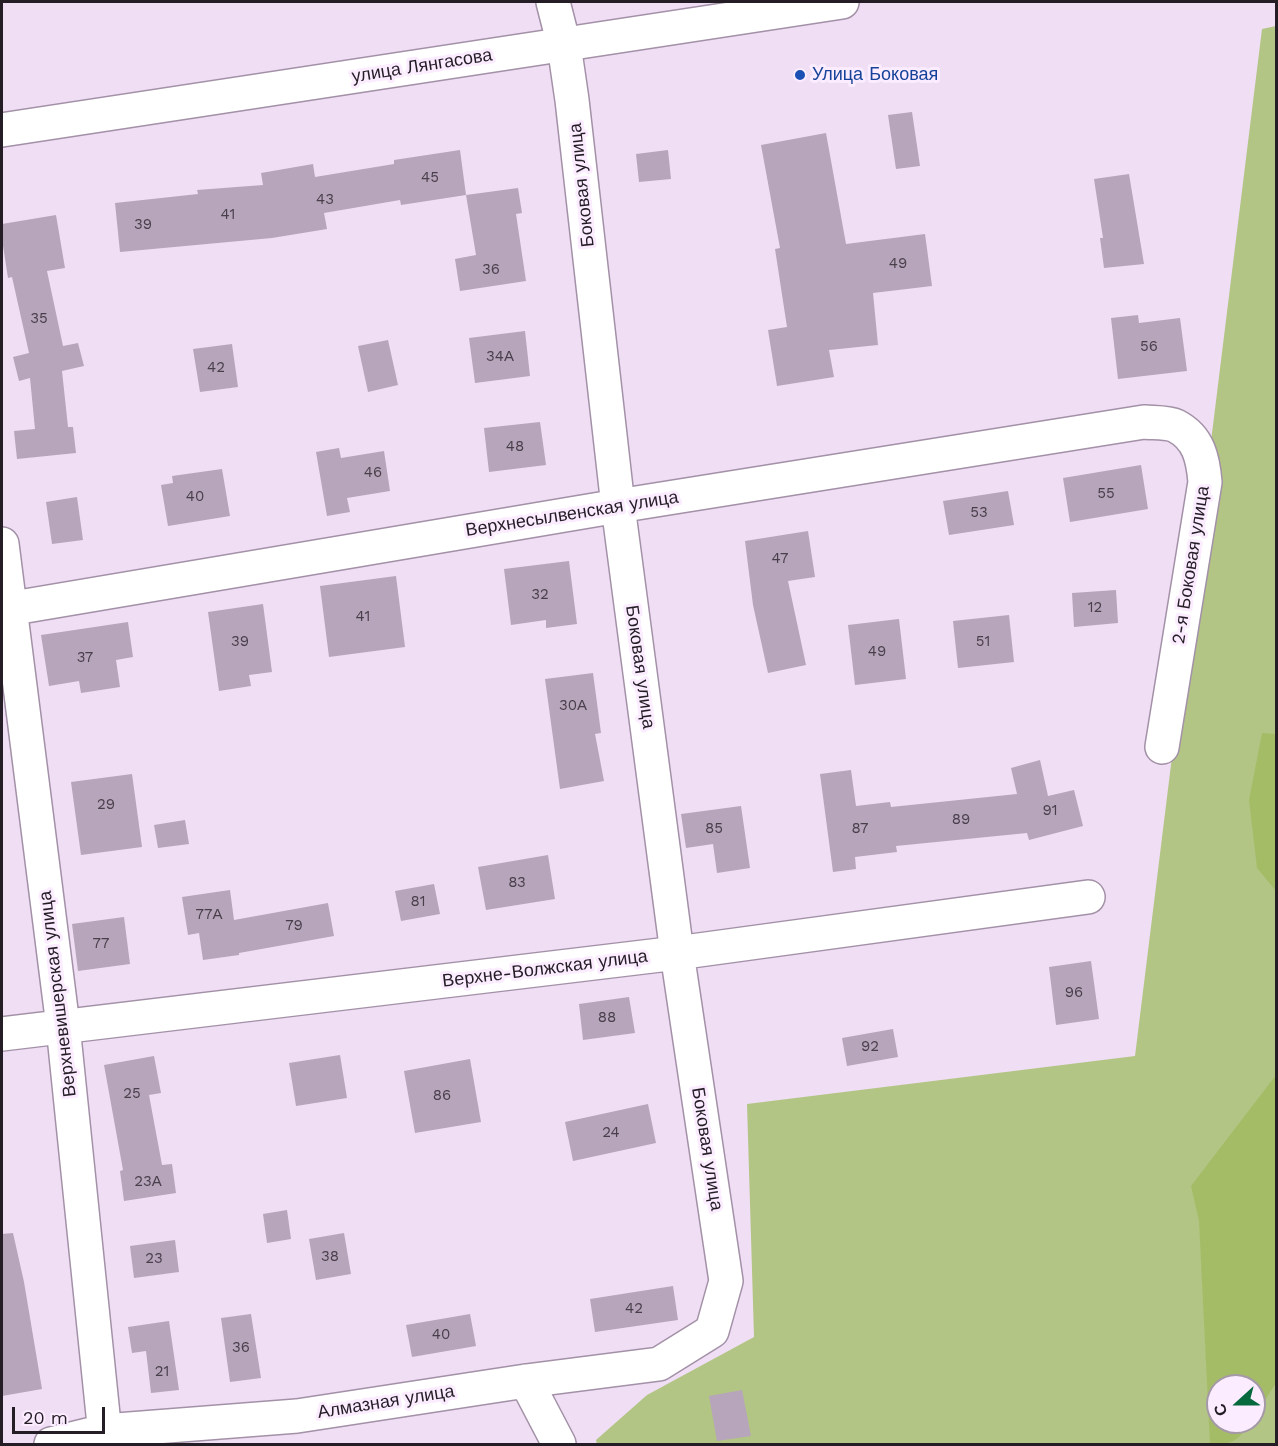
<!DOCTYPE html>
<meta charset="utf-8">
<style>
body{margin:0}
#map{position:relative;width:1278px;height:1446px;overflow:hidden;background:#f0def5;font-family:"Work Sans",sans-serif}
canvas{display:block}
.frame{position:absolute;inset:0;border:3px solid #241d26;pointer-events:none}
.north{position:absolute;left:1206px;top:1374px;width:60px;height:60px;box-sizing:border-box;background:#fbecff;border:2px solid #a599a8;border-radius:50%;rotate:249deg;font-size:16px;font-weight:700;line-height:24px;text-align:center;color:#241d26}
.north::after{content:'';display:block;margin:auto;width:21px;height:27px;background:#06693d;clip-path:polygon(50% 0,100% 100%,50% 72%,0 100%)}
.scale{position:absolute;left:12px;top:1407px;width:93px;height:27px;box-sizing:border-box;border:3px solid #241d26;border-top:0;padding-left:8px;font-size:18px;line-height:21px;white-space:nowrap;color:#241d26;-webkit-text-stroke:4px #fbecff;paint-order:stroke}
</style>
<div id="map">
<canvas width="1278" height="1446"></canvas>
<div class="frame"></div>
<div class="north">С</div>
<div class="scale">20 m</div>
</div>
<script>
const context = document.querySelector('canvas').getContext('2d');
context.lineJoin = 'round';
function fill(path, color) { context.fillStyle = color; context.fill(path, 'evenodd'); }
function stroke(path, color, width, dash) { context.strokeStyle = color; context.lineWidth = width; context.lineCap = dash ? 'butt' : 'round'; context.setLineDash(dash || []); context.stroke(path); }
function write(font, color, halo, rows, align = 'center') {
  context.font = font + ' "Work Sans",sans-serif'; context.lineWidth = 6; context.setLineDash([]); context.textBaseline = 'middle'; context.strokeStyle = halo; context.fillStyle = color; for (const [text, x, y, turn = 0] of rows) {
    context.save(); context.translate(x, y); context.rotate((+turn || 0) * Math.PI / 180); context.textAlign = isNaN(turn) ? turn : align; if (halo) context.strokeText(text, 0, 0); context.fillText(text, 0, 0); context.restore();
  }
}
fill(new Path2D(`
 M1276 26V1444H597L596 1440 647 1395 754 1337 747 1104 1135 1056 1262 29ZM1218 1386H1254V1422H1218Z`), '#b2c584');
fill(new Path2D(`
 M1262 733 1276 734V891L1257 868 1249 800Z
 M1276 1075V1383L1254 1417V1386H1218V1422H1251C1238 1441 1232 1445 1210 1444L1199 1221 1191 1186Z`), '#a5bc67');
fill(new Path2D(`
 M912 112 920 166 896 169 888 115Z
 M826 133 846 244 925 234 932 286 873 293 878 345 829 350 834 377 777 386 768 330 787 327 775 249 780 248 761 145Z
 M460 150 466 195 401 205 400 200 324 213 327 229 272 238 120 252 115 203 198 194 197 190 263 185 261 173 313 164 315 177 394 164V160Z
 M668 150 671 179 639 182 636 154Z
 M1129 174 1144 264 1104 268 1100 238H1103L1094 179Z
 M518 188 522 213 516 214 526 281 460 291 455 259 476 255 466 195Z
 M56 215 65 268 47 271 63 346 78 343 84 366 62 371 68 427H73L76 453 17 459 14 431 35 429 30 378 19 381 13 357 29 353 12 277 8 278 2 239V224Z
 M1138 315 1139 323 1180 318 1187 371 1118 379 1111 318Z
 M525 331 530 376 475 383 469 338Z
 M388 340 398 385 368 392 358 346Z
 M232 344 238 387 200 392 193 349Z
 M540 422 546 465 489 472 484 428Z
 M339 448 341 458 384 451 390 491 347 498 350 512 327 516 316 452Z
 M1141 465 1148 509 1070 522 1063 478Z
 M222 469 230 516 168 526 161 485 173 483 172 476Z
 M1008 491 1014 525 949 535 943 501Z
 M77 497 83 540 52 544 46 502Z
 M808 531 815 577 788 581 806 665 768 673 753 605 745 541Z
 M569 561 577 624 546 628V620L511 625 504 569Z
 M396 576 405 647 329 657 320 586Z
 M1116 590 1118 623 1074 627 1072 593Z
 M263 604 272 672 249 675 251 686 219 691 208 612Z
 M1009 615 1014 662 958 668 953 621Z
 M899 619 906 679 855 685 848 625Z
 M128 622 133 657 116 660 120 687 81 693 79 681 49 686 41 635Z
 M593 673 601 733 595 734 604 781 560 789 545 679Z
 M1040 760 1048 796 1074 790 1083 826 1029 840 1027 833 896 846 897 852 855 857 856 869 833 872 820 774 851 770 856 806 890 802 891 807 1017 794 1011 768Z
 M132 774 142 847 81 855 71 782Z
 M741 806 750 868 717 873 713 844 686 848 681 814Z
 M185 820 189 844 158 848 154 825Z
 M548 855 555 899 486 910 478 867Z
 M434 884 440 914 401 921 395 891Z
 M230 890 234 920 328 903 334 936 239 953V955L203 960 199 933 188 935 182 897Z
 M124 917 130 964 78 971 72 924Z
 M1091 961 1099 1019 1056 1025 1049 967Z
 M629 997 635 1033 583 1040 579 1004Z
 M893 1029 898 1057 847 1066 842 1038Z
 M340 1055 347 1098 296 1106 289 1063Z
 M154 1056 161 1093 149 1095 162 1165 172 1164 176 1193 124 1201 120 1171 123 1170 104 1065Z
 M470 1059 481 1122 415 1133 404 1071Z
 M648 1104 656 1143 573 1161 565 1122Z
 M287 1210 291 1239 267 1243 263 1214Z
 M13 1233 24 1282 42 1389 2 1396V1234Z
 M344 1233 351 1274 316 1280 309 1239Z
 M175 1240 179 1272 134 1278 130 1246Z
 M673 1286 678 1320 595 1332 590 1299Z
 M251 1314 261 1378 230 1382 221 1318Z
 M470 1314 476 1346 412 1357 406 1325Z
 M169 1321 179 1390 151 1393 146 1351 132 1353 128 1327Z
 M742 1390 751 1436 717 1441 709 1396Z`), '#b7a5bb');
const street = new Path2D(`
 M2 544 63 1026 106 1444
 M2 610 618 506 1144 422C1153 423 1168 422 1176 426 1199 438 1203 459 1205 482L1162 747
 M2 1034 677 953 1088 897
 M526 1381 559 1444
 M51 1444 104 1431 297 1416 526 1381 659 1364 712 1331 726 1281 677 953 618 506 572 100 564 45 553 2`);
const secondary = new Path2D(`
 M2 130 842 2`);
stroke(street, '#a391a7', 36);
stroke(secondary, '#a391a7', 36);
stroke(street, '#fff', 33);
stroke(secondary, '#fff', 33);
for (const [x, y, r, color] of [
 [800,75,6,"#1a4fb4"]
]) { const dot = new Path2D(); dot.arc(x, y, r, 0, 2 * Math.PI); context.fillStyle = color; context.fill(dot); stroke(dot, '#fbecff', 2); }
write('15px', '#493f4b', null, [
 ["45",430,178],
 ["43",325,200],
 ["41",228,215],
 ["39",143,225],
 ["49",898,264],
 ["36",491,270],
 ["35",39,319],
 ["56",1149,347],
 ["34А",500,357],
 ["42",216,368],
 ["48",515,447],
 ["46",373,473],
 ["55",1106,494],
 ["40",195,497],
 ["53",979,513],
 ["47",780,559],
 ["32",540,595],
 ["12",1095,608],
 ["41",363,617],
 ["39",240,642],
 ["51",983,642],
 ["49",877,652],
 ["37",85,658],
 ["30А",573,706],
 ["29",106,805],
 ["91",1050,811],
 ["89",961,820],
 ["85",714,829],
 ["87",860,829],
 ["83",517,883],
 ["81",418,902],
 ["77А",209,915],
 ["79",294,926],
 ["77",101,944],
 ["96",1074,993],
 ["88",607,1018],
 ["92",870,1047],
 ["25",132,1094],
 ["86",442,1096],
 ["24",611,1133],
 ["23А",148,1182],
 ["38",330,1257],
 ["23",154,1259],
 ["42",634,1309],
 ["40",441,1335],
 ["36",241,1348],
 ["21",162,1372]
]);
write('18px', '#241d26', '#fbecff', [
 ["улица Лянгасова",422,66,-9],
 ["Боковая улица",582,185,-96],
 ["Верхнесылвенская улица",572,514,-9],
 ["2-я Боковая улица",1191,565,-81],
 ["Боковая улица",640,667,82],
 ["Верхне-Волжская улица",545,969,-7],
 ["Верхневишерская улица",58,994,-97],
 ["Боковая улица",707,1149,81],
 ["Алмазная улица",386,1402,-9]
]);
write('18px', '#164399', '#fbecff', [
 ["Улица Боковая",812,75]
], 'left');
</script>
